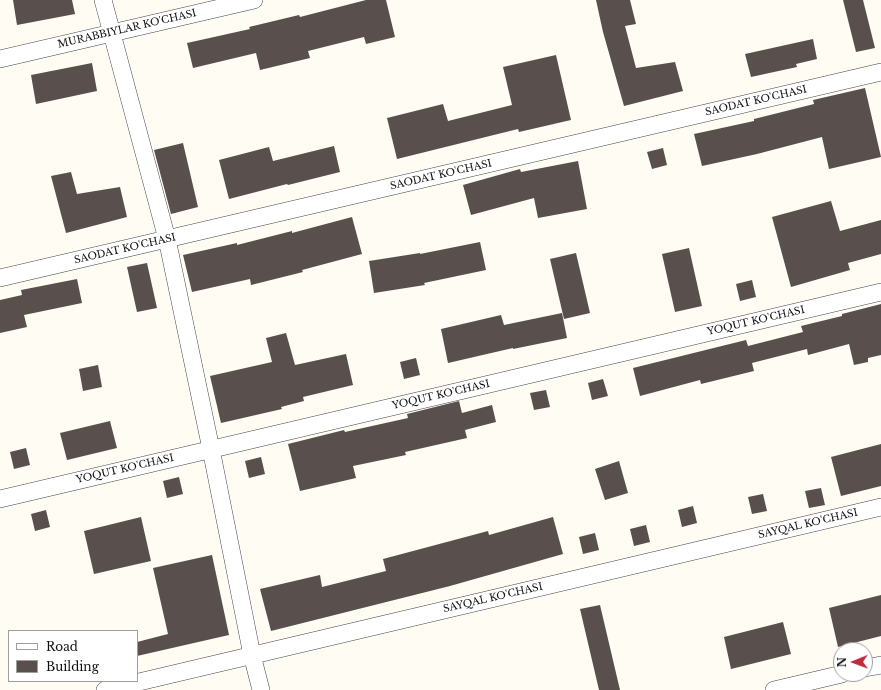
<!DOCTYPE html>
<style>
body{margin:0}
#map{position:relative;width:881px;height:690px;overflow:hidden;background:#fffcf4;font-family:"Libre Baskerville",serif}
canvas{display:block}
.legend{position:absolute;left:8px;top:630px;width:130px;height:52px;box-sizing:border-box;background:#fff;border:1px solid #9f9f9f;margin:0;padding:5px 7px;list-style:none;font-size:12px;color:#101010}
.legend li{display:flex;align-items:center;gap:8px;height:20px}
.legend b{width:20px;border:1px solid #9f9f9f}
.north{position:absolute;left:833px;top:642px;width:40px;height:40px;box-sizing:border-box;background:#fff;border:1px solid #9f9f9f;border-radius:50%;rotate:269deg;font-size:11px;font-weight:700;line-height:16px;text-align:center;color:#101010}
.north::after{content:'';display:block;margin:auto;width:14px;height:18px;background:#be2b3d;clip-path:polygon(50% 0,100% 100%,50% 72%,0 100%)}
</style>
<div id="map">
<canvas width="881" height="690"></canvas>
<ul class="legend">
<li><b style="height:5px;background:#fff"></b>Road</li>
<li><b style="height:11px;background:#59504d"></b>Building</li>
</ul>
<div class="north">N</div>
</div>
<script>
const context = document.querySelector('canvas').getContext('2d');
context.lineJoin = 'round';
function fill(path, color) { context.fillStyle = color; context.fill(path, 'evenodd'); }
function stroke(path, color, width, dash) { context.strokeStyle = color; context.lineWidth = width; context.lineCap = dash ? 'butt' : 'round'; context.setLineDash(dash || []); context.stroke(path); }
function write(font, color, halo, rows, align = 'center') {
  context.font = font + ' "Libre Baskerville",serif'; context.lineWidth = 4; context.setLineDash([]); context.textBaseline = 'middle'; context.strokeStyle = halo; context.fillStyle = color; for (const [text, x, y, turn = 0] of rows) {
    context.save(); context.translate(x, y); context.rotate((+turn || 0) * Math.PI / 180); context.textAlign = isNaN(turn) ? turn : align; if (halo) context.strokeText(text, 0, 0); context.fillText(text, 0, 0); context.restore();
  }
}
fill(new Path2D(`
 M13 0H72L75 14 17 25Z
 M366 0H386L395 37 366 44 364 37 308 51 310 58 260 70 256 53 193 68 187 43 250 29 249 27 299 15 300 17Z
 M596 0H630L636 24 625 26 636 68 675 62 683 91 624 106 603 32Z
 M843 0H863L875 48 856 52Z
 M813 39 817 59 796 64 797 67 751 77 745 54Z
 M556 55 571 120 519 132 518 129 397 159 387 118 443 104 448 121 512 105 503 67Z
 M92 63 97 91 36 104 31 75Z
 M865 88 881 157 829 169 822 137 757 154 702 166 694 134 754 121V119L814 104 813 100Z
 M183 143 198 207 171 214 154 150Z
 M334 146 340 172 288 185 287 184 229 199 219 160 269 147 273 161Z
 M663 148 667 165 652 169 647 152Z
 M578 161 587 209 538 218 534 198 471 215 463 185 520 169 521 172Z
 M71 172 77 194 120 187 127 217 66 233 51 176Z
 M831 201 840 231 881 220V254L848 263 850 270 791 287 772 217Z
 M352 217 362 254 302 270 303 272 251 285 250 279 192 292 183 255 237 243V245L292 231V233Z
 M480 242 486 270 424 283 425 285 374 293 369 261 420 253V254Z
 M689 248 702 306 675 312 662 254Z
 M576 253 590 313 564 319 550 259Z
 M147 263 157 308 137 312 127 267Z
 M77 279 82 303 24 315 27 327 0 333V300L22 295 21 290Z
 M752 280 756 297 740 301 736 284Z
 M881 304V355L868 358V362L854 365 849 344 808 355 807 349 752 363 754 371 701 384 700 380 640 396 633 368 746 340 748 346 803 332 801 326 842 316V314Z
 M562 313 567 338 513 349V348L448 363 441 329 501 315 504 325Z
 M286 333 295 365 346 354 353 385 303 397 304 401 281 407 282 409 221 423 210 376 272 362 266 338Z
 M416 358 420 375 404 379 400 362Z
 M98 365 102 387 83 391 79 369Z
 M603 379 608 396 592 400 588 383Z
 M546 390 550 407 534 410 530 393Z
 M459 401 462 413 492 405 496 422 465 430 467 438 405 452 406 455 353 466 356 478 300 491 288 444 344 430 345 432 408 418 407 414Z
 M110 421 117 448 67 460 60 433Z
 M881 444V486L841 496 831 457Z
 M26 448 30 465 14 469 10 452Z
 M261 457 265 474 249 478 245 461Z
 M619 461 628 493 605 500 595 469Z
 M179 477 183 494 167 498 163 481Z
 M821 488 825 505 809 508 805 491Z
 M763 494 767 511 752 514 748 497Z
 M693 506 697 523 682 527 678 510Z
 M46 510 50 527 35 531 31 514Z
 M141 517 151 561 94 574 84 531Z
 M553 517 563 554 450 586 271 631 260 589 320 575 322 587 386 571 383 559 488 531 489 535Z
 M646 525 650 542 634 546 630 529Z
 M595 533 599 550 583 554 579 537Z
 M212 555 229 635 137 656V642L168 634 153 568Z
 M881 595V636L838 647 829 608Z
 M600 605 620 690H599L580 609Z
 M783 622 791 654 731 669 724 637Z`), '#59504d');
const street = new Path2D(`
 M103 0 167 239 211 449 252 655 261 690
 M0 59 254 0
 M0 278 881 72
 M0 499 881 292
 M865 668 881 665
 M105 690 881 507
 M774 690 842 674`);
stroke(street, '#434343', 18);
stroke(street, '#fff', 17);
write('10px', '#101010', '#fff', [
 ["MURABBIYLAR KO'CHASI",127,29,-13],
 ["SAODAT KO'CHASI",756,101,-13],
 ["SAODAT KO'CHASI",441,175,-13],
 ["SAODAT KO'CHASI",125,249,-13],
 ["YOQUT KO'CHASI",756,321,-13],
 ["YOQUT KO'CHASI",441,395,-13],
 ["YOQUT KO'CHASI",125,469,-13],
 ["SAYQAL KO'CHASI",808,524,-13],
 ["SAYQAL KO'CHASI",493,598,-13]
]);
</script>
